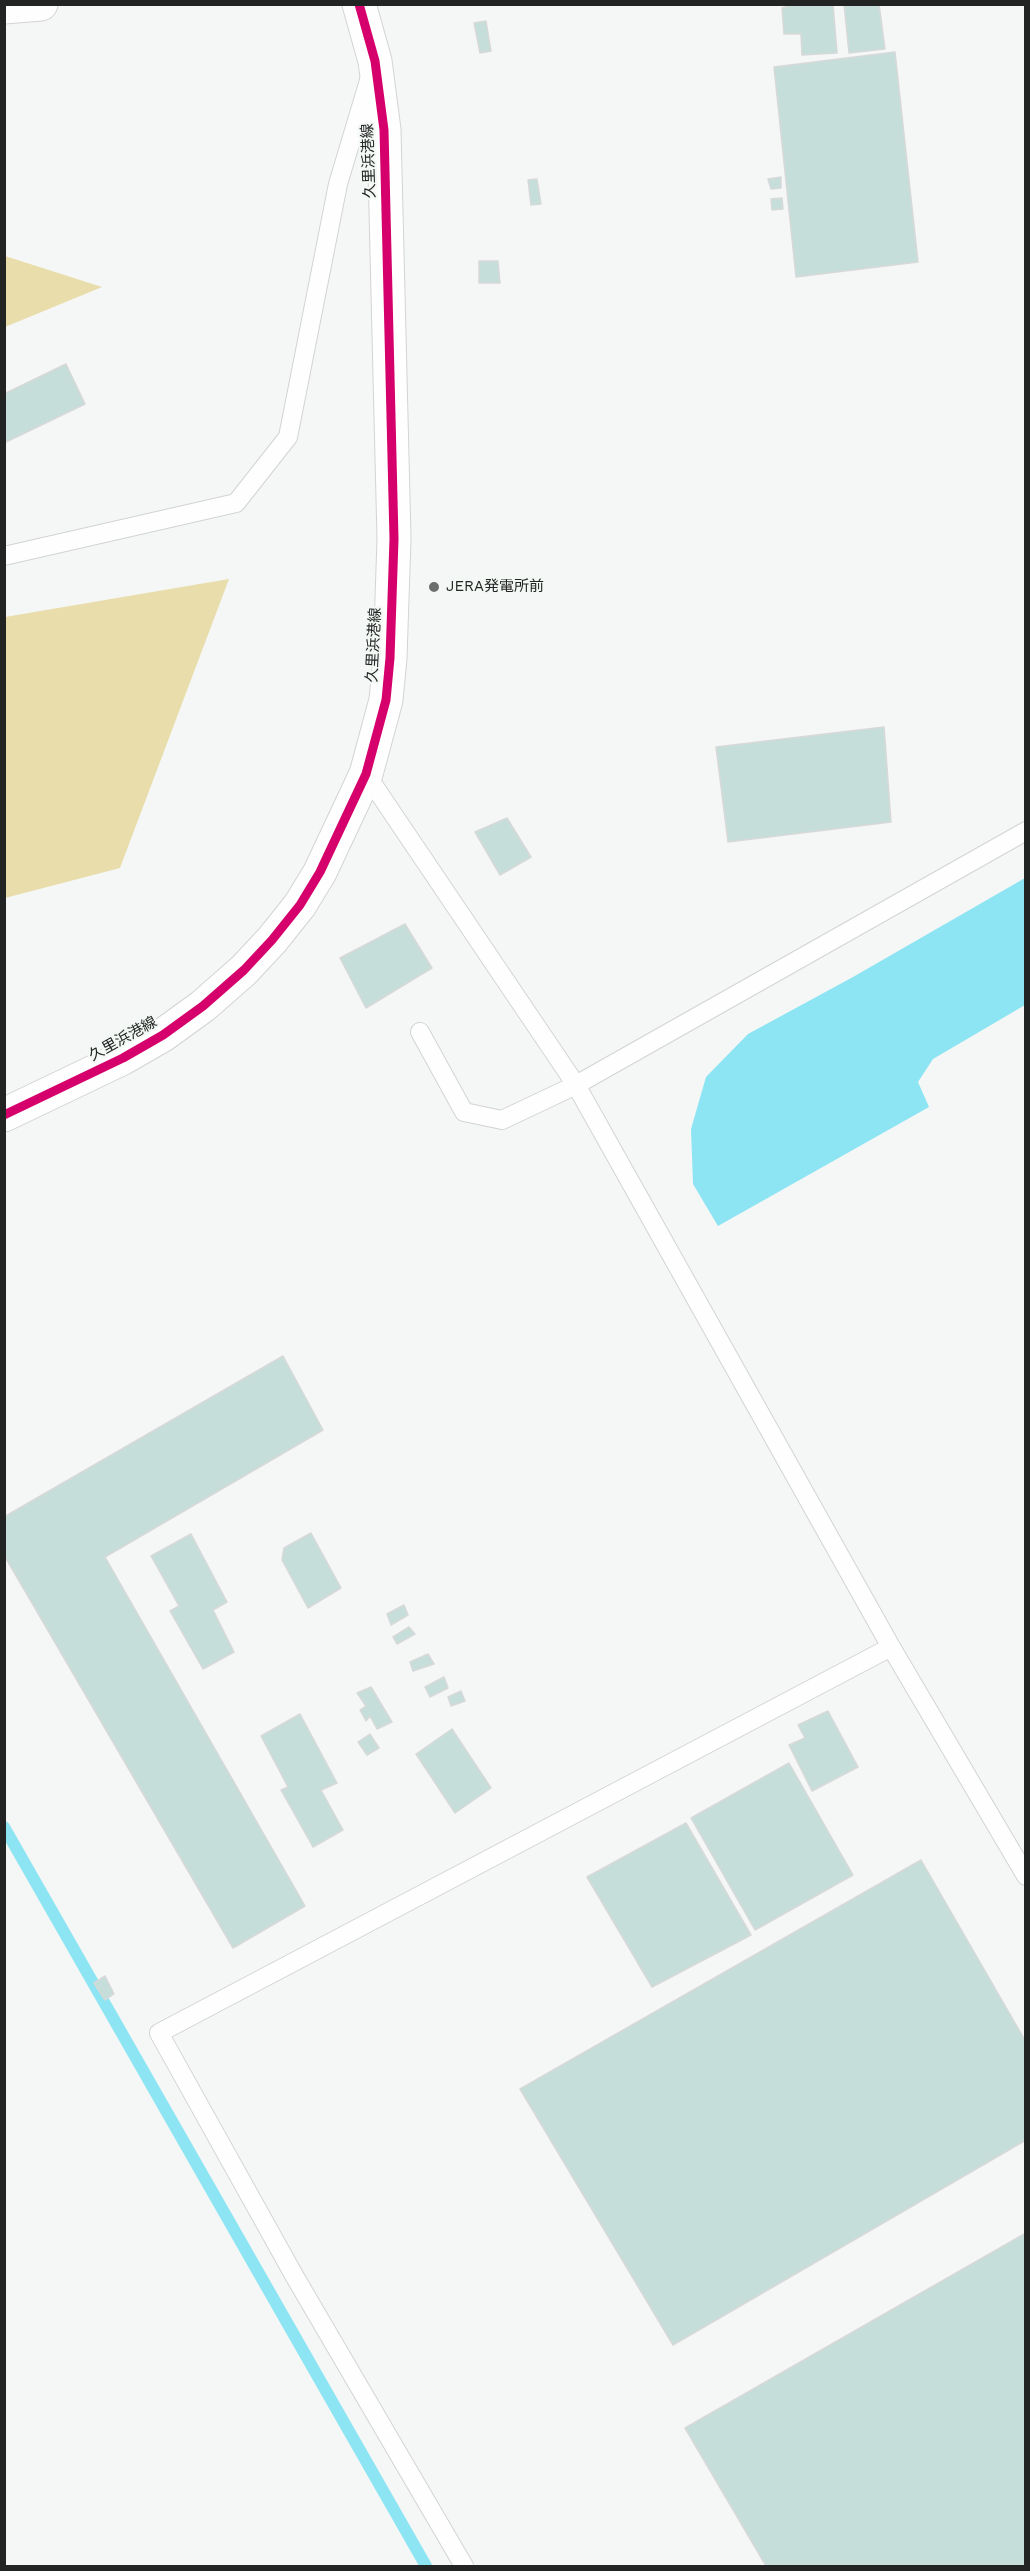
<!DOCTYPE html>
<meta charset="utf-8">
<style>
body{margin:0}
#map{position:relative;width:1030px;height:2571px;overflow:hidden;background:#f5f7f6;font-family:"Work Sans",sans-serif}
canvas{display:block}
.frame{position:absolute;inset:0;border:6px solid #222423;pointer-events:none}
</style>
<div id="map">
<canvas width="1030" height="2571"></canvas>
<div class="frame"></div>
</div>
<script>
const context = document.querySelector('canvas').getContext('2d');
context.lineJoin = 'round';
function fill(path, color) { context.fillStyle = color; context.fill(path, 'evenodd'); }
function stroke(path, color, width, dash) { context.strokeStyle = color; context.lineWidth = width; context.lineCap = dash ? 'butt' : 'round'; context.setLineDash(dash || []); context.stroke(path); }
function write(font, color, halo, rows, align = 'center') {
  context.font = font + ' "Work Sans","Noto Sans JP",sans-serif'; context.lineWidth = 4.5; context.setLineDash([]); context.textBaseline = 'middle'; context.strokeStyle = halo; context.fillStyle = color; for (const [text, x, y, turn = 0] of rows) {
    context.save(); context.translate(x, y); context.rotate((+turn || 0) * Math.PI / 180); context.textAlign = isNaN(turn) ? turn : align; if (halo) context.strokeText(text, 0, 0); context.fillText(text, 0, 0); context.restore();
  }
}
fill(new Path2D(`
 M5 256 102 287 5 327Z
 M229 579 120 868 5 898V617Z`), '#e8ddab');
fill(new Path2D(`
 M1025 878V1005L933 1059 918 1082 929 1107 718 1226 693 1184 691 1129 706 1077 748 1034 853 977Z`), '#8de4f2');
stroke(new Path2D(`
 M4 1827 426 2566`), '#8de4f2', 12);
const building = new Path2D(`
 M796 4H833L837 53 802 55 801 34H784L782 8Z
 M844 4H879L885 49 849 53Z
 M486 21 491 51 480 53 474 23Z
 M895 52 918 262 796 277 774 67Z
 M781 177V188L771 189 768 179Z
 M537 179 541 204 531 205 528 180Z
 M782 198 783 209 772 210 771 199Z
 M479 261H498L500 283H479Z
 M66 364 85 404 4 443V394Z
 M884 727 891 822 728 842 716 747Z
 M507 818 531 857 500 875 475 832Z
 M405 924 432 968 366 1008 340 958Z
 M283 1356 323 1430 105 1557 305 1906 233 1948 4 1555V1517Z
 M311 1533 341 1588 308 1608 282 1560 284 1548Z
 M191 1534 227 1602 213 1610 234 1652 203 1669 170 1611 179 1606 151 1556Z
 M404 1605 408 1615 391 1625 387 1614Z
 M409 1627 415 1634 397 1644 393 1637Z
 M428 1654 434 1664 413 1671 410 1662Z
 M444 1677 448 1688 430 1697 425 1687Z
 M371 1687 392 1722 377 1729 370 1716 366 1721 360 1710 366 1706 357 1693Z
 M461 1691 465 1701 451 1706 448 1697Z
 M828 1711 858 1767 812 1791 789 1745 805 1738 798 1725Z
 M300 1714 337 1783 321 1790 343 1830 313 1847 281 1790 288 1787 261 1736Z
 M452 1729 491 1788 455 1813 416 1754Z
 M370 1734 379 1748 367 1755 358 1742Z
 M789 1763 853 1875 755 1930 691 1818Z
 M686 1823 751 1935 652 1987 587 1877Z
 M921 1860 1026 2042V2140L673 2345 520 2089Z
 M105 1976 114 1994 105 2000 94 1983Z
 M1026 2233V2566H766L685 2428Z`);
fill(building, '#c6deda');
stroke(building, '#d7d9d8', 1.5);
const service = new Path2D(`
 M4 556 236 503 288 437 338 184 370 77
 M366 774 576 1085 891 1647 1026 1876
 M420 1032 464 1112 502 1120 576 1085 1026 831
 M464 2566 295 2277 159 2033 891 1647`);
const tertiary = new Path2D(`
 M4 7 41 4`);
const secondary = new Path2D(`
 M4 1115 123 1058 163 1035 203 1006 244 970 272 940 300 905 320 872 366 774 386 700 390 658 394 539 384 130 375 61 359 4`);
stroke(service, '#d2d4d2', 20);
stroke(tertiary, '#d2d4d2', 35);
stroke(secondary, '#d2d4d2', 35);
stroke(service, '#fefefe', 18);
stroke(tertiary, '#fefefe', 33);
stroke(secondary, '#fefefe', 33);
stroke(new Path2D(`
 M4 1115 123 1058 163 1035 203 1006 244 970 272 940 300 905 320 872 366 774 386 700 390 658 394 539 384 130 375 61 359 4`), '#d6006c', 9);
for (const [x, y, r, color] of [
 [434,587,6,"#6c6e6d"]
]) { const dot = new Path2D(); dot.arc(x, y, r, 0, 2 * Math.PI); context.fillStyle = color; context.fill(dot); stroke(dot, '#f4f8f5', 2); }
write('15px', '#222423', '#f4f8f5', [
 ["久里浜港線",369,161,-92],
 ["久里浜港線",374,645,-87],
 ["久里浜港線",123,1039,-29]
]);
write('15px', '#222423', '#f4f8f5', [
 ["JERA発電所前",446,587]
], 'left');
</script>
